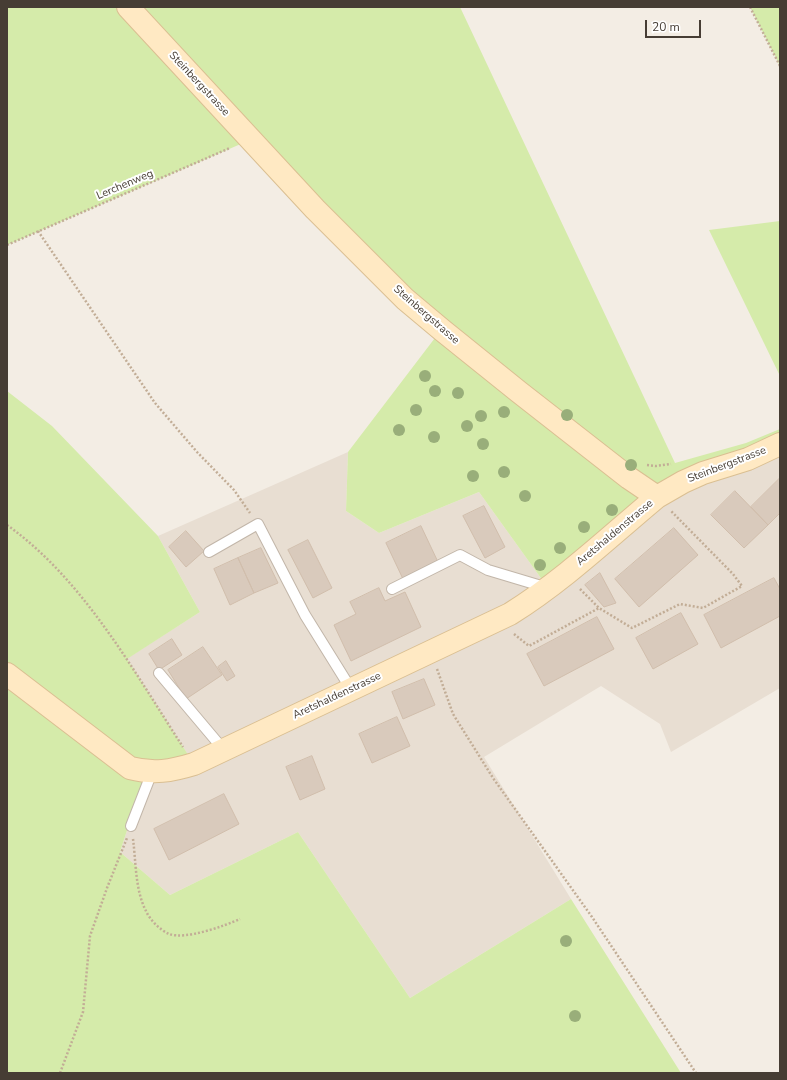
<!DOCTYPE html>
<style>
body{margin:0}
#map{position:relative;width:787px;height:1080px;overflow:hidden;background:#f3ede4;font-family:"Nunito Sans",sans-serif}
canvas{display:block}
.frame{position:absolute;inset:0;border:8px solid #463d34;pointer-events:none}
.scale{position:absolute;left:645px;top:20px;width:56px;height:18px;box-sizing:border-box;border:2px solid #463d34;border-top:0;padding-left:5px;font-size:12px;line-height:14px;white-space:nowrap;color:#463d34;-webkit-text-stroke:3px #fff;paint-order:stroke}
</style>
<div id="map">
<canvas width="787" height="1080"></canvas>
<div class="frame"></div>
<div class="scale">20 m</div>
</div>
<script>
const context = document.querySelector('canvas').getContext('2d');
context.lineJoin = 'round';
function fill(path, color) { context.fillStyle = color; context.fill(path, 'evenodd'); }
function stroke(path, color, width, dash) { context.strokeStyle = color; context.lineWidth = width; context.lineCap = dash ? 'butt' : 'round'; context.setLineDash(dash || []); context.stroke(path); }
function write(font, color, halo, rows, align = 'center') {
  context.font = font + ' "Nunito Sans",sans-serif'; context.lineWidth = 4; context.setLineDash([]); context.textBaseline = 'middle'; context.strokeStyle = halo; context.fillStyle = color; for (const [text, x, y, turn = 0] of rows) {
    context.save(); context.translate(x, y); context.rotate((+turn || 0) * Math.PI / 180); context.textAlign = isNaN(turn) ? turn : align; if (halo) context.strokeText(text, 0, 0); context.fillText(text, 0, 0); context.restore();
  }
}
fill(new Path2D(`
 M780 444V688L671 752 660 724 601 686 484 757 571 899 410 998 298 832 170 895 120 852 146 772 194 764 126 659 200 612 158 536 348 452 346 511 379 533 479 492 548 588 657 497Z`), '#e8ded2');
fill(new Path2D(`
 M7 7H460L675 463 746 443 780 429V444L703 473 548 588 479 492 379 533 346 511 348 452 441 330 250 140 7 245Z
 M750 7H780V66Z
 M780 221V376L709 230Z
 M7 391 52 426 158 536 200 612 127 659 194 764 146 772 120 852 170 895 298 832 410 998 571 899 681 1073H7Z`), '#d5ebaa');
const building = new Path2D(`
 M780 478V513L768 525 751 507Z
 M735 491 768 525 744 548 711 515Z
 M484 506 505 547 485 558 463 516Z
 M421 526 438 562 403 579 386 543Z
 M674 528 698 555 639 607 615 579Z
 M186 531 204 551 186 567 169 547Z
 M308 540 332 588 313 598 288 550Z
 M261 548 278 583 254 593 238 558Z
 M238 558 254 593 230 605 214 569Z
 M600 573 616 603 604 607 585 585Z
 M774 578 780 589V616L721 648 704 615Z
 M379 588 385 601 405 592 421 627 351 661 334 625 356 614 350 602Z
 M681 613 698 644 653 669 636 638Z
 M597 617 614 649 544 686 527 654Z
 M172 639 182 655 159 670 149 654Z
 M203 647 222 675 186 699 168 670Z
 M226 661 235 676 227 681 218 667Z
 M424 679 435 705 403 719 392 692Z
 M397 717 410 746 372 763 359 734Z
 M312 756 325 789 300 800 286 767Z
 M224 794 239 824 169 860 154 829Z`);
fill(building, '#d9cabc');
stroke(building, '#d1beac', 1);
const lane = new Path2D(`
 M209 552 258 524 305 615 351 689
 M392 589 460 555 488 570 548 588
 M159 673 223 749
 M131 826 152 772`);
const secondary = new Path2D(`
 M128 7 315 209 405 299 442 330 519 392 629 478 657 497 683 482 703 473 748 459 780 444
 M7 674 130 768C154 774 171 771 194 764L510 614C563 581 609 537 657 497`);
stroke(lane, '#c2b6a9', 12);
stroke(secondary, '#dabf92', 24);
stroke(new Path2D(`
 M750 7 780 66
 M38 231 155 403 197 452 234 490 250 513
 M7 245 230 148
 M647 465 656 466 671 464
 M7 525C83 579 133 670 183 747
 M580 589 599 608 632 628 680 604 703 608 742 586 733 574 671 511
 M514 634 529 646 599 608
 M437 669 453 714 493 778 592 917 696 1073
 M133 839C136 861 135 890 146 911 150 920 160 930 169 934 186 940 224 926 240 919
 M60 1073 83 1012 90 936 107 888 127 838`), '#c2ad96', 2.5, [2, 2]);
stroke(lane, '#fff', 10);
stroke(secondary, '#ffe9c3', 22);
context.fillStyle = '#99ae7a';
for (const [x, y] of [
 [425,376],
 [435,391],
 [458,393],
 [416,410],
 [504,412],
 [567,415],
 [481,416],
 [467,426],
 [399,430],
 [434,437],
 [483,444],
 [631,465],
 [504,472],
 [473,476],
 [525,496],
 [612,510],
 [584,527],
 [560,548],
 [540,565],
 [566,941],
 [575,1016]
]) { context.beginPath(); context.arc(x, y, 6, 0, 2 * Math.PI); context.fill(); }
write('11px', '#463d34', '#fff', [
 ["Steinbergstrasse",199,84,47],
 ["Lerchenweg",125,185,-23],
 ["Steinbergstrasse",426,315,41],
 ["Steinbergstrasse",727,465,-21],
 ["Aretshaldenstrasse",615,533,-40],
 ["Aretshaldenstrasse",337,696,-25]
]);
</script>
